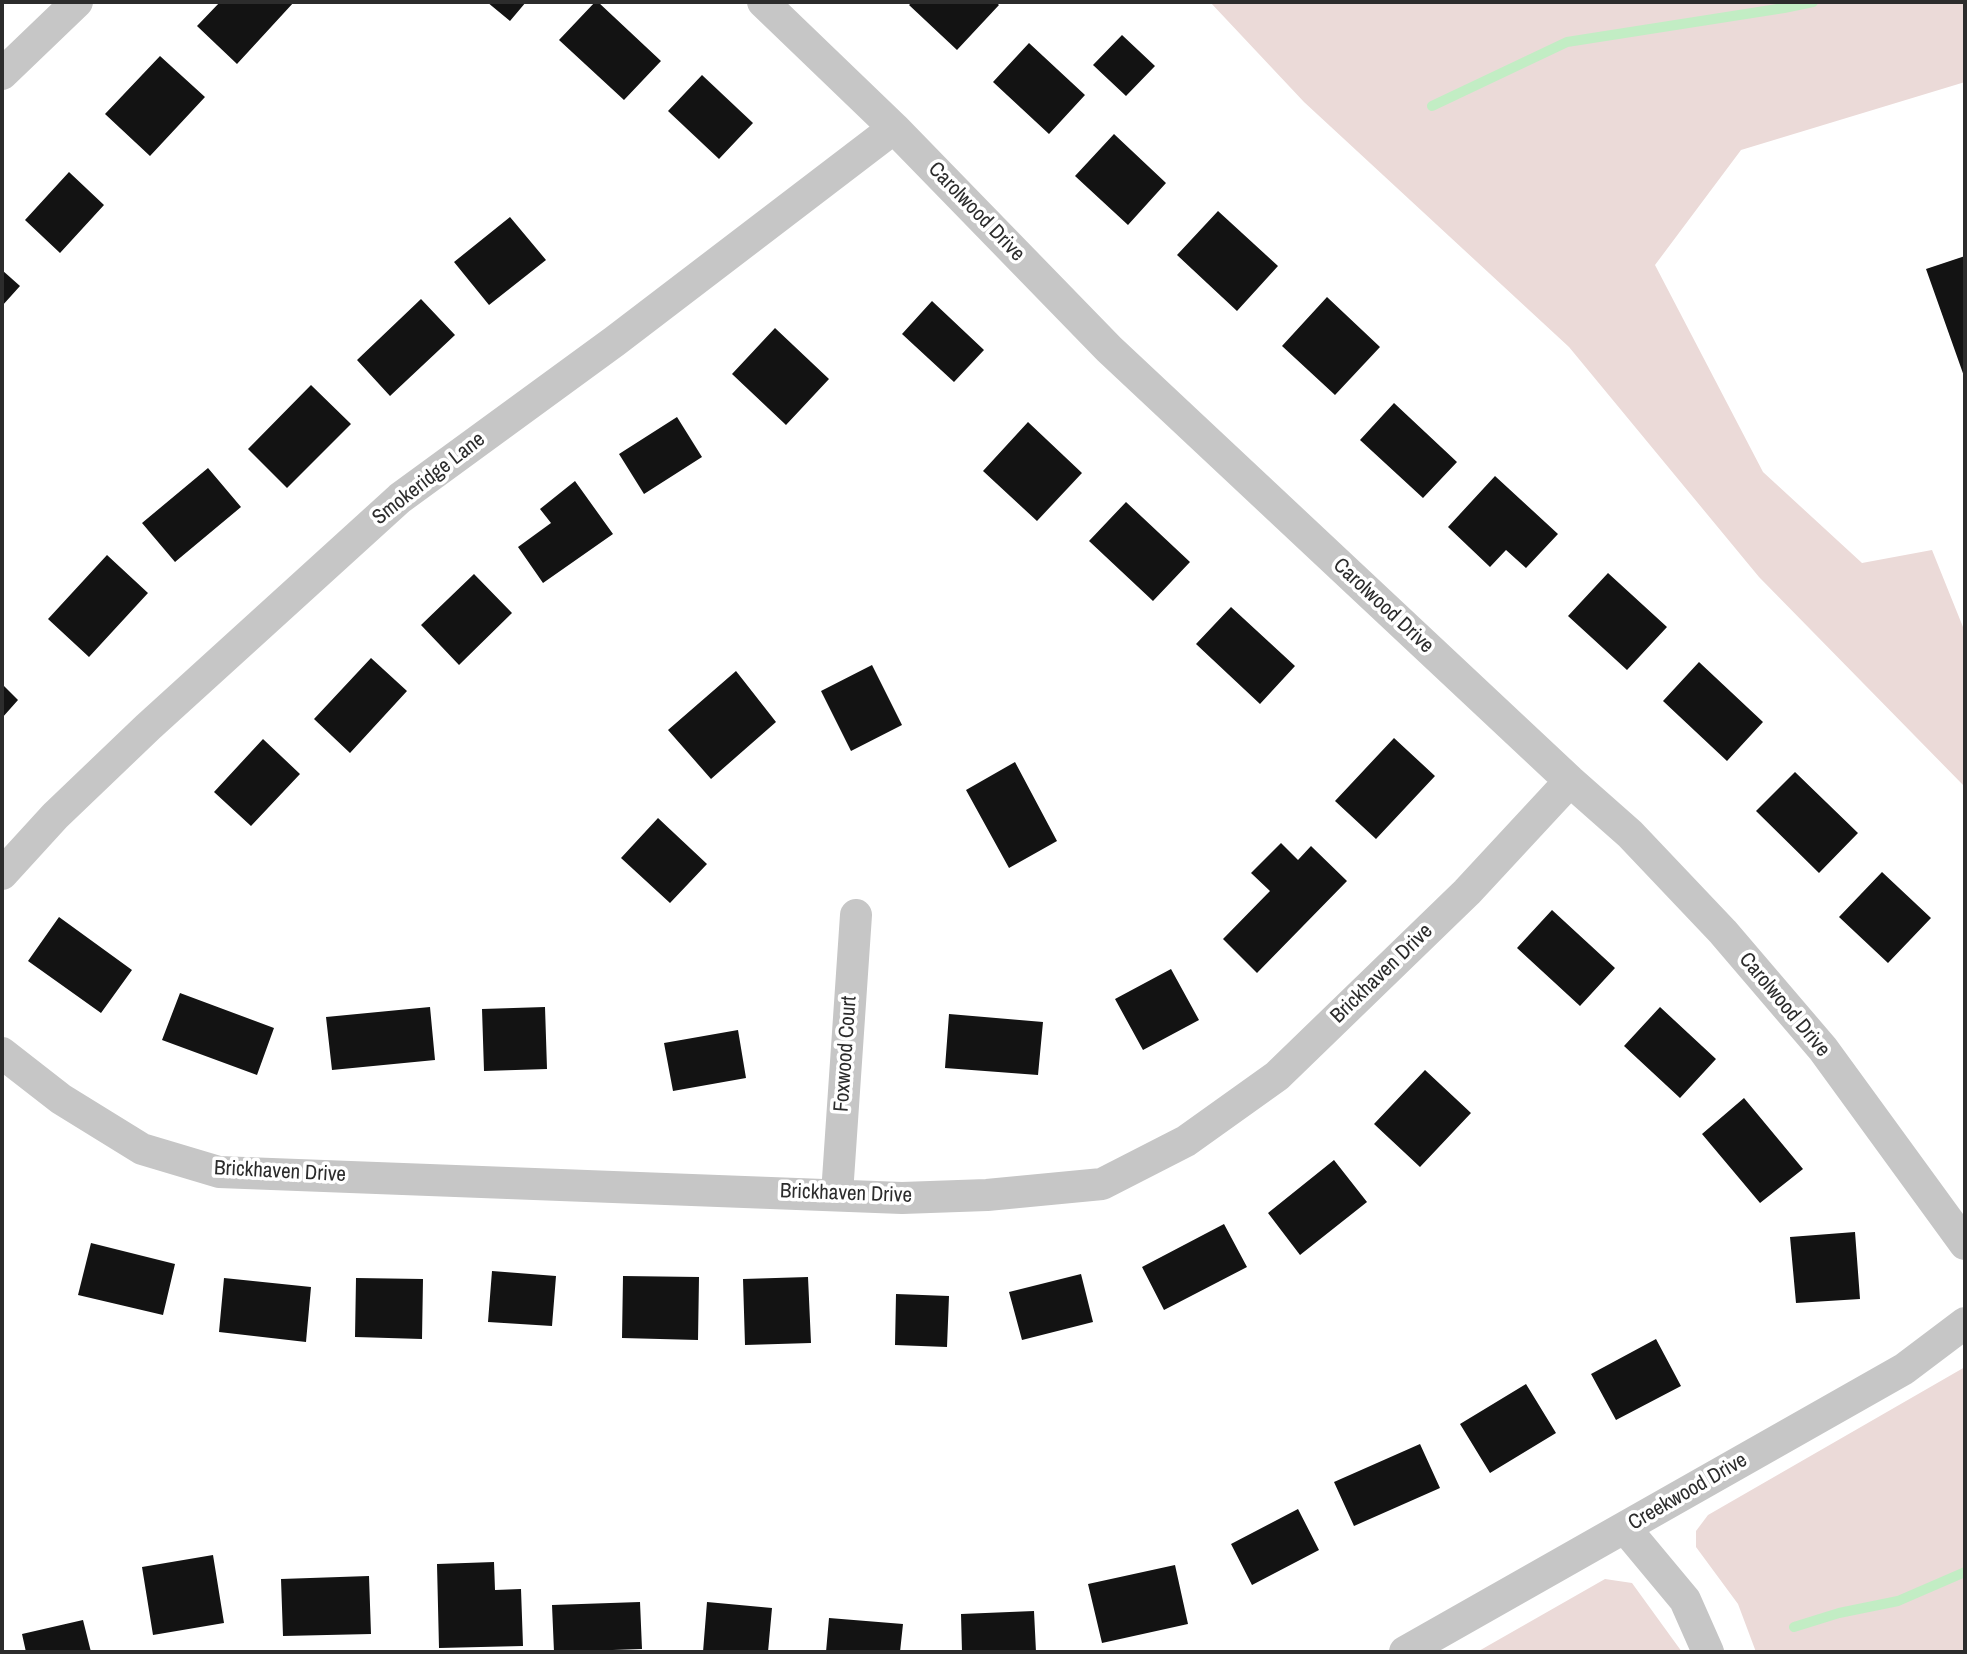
<!DOCTYPE html>
<style>
body{margin:0}
#map{position:relative;width:1967px;height:1654px;overflow:hidden;background:#fff;font-family:"Archivo Narrow",sans-serif}
canvas{display:block}
.frame{position:absolute;inset:0;border:4px solid #2c2c2c;pointer-events:none}
</style>
<div id="map">
<canvas width="1967" height="1654"></canvas>
<div class="frame"></div>
</div>
<script>
const context = document.querySelector('canvas').getContext('2d');
context.lineJoin = 'round';
function fill(path, color) { context.fillStyle = color; context.fill(path, 'evenodd'); }
function stroke(path, color, width, dash) { context.strokeStyle = color; context.lineWidth = width; context.lineCap = dash ? 'butt' : 'round'; context.setLineDash(dash || []); context.stroke(path); }
function write(font, color, halo, rows, align = 'center') {
  context.font = font + ' "Archivo Narrow",sans-serif'; context.lineWidth = 7; context.setLineDash([]); context.textBaseline = 'middle'; context.strokeStyle = halo; context.fillStyle = color; for (const [text, x, y, turn = 0] of rows) {
    context.save(); context.translate(x, y); context.rotate((+turn || 0) * Math.PI / 180); context.textAlign = isNaN(turn) ? turn : align; if (halo) context.strokeText(text, 0, 0); context.fillText(text, 0, 0); context.restore();
  }
}
fill(new Path2D(`
 M1210 2H1965V82L1741 150 1655 265 1763 472 1862 563 1932 550 1965 632V787L1759 577 1569 347 1304 102Z
 M1965 1367V1652H1756L1738 1604 1696 1547V1531L1708 1515Z
 M1605 1579 1632 1583 1682 1652H1477Z`), '#ebdad8');
stroke(new Path2D(`
 M1432 106 1567 42 1784 8 1813 2
 M1794 1627 1839 1613 1898 1601 1965 1572`), '#c2edc4', 10);
fill(new Path2D(`
 M220 2H294L237 64 197 26Z
 M487 2H526L510 21Z
 M595 2H598L661 61 624 100 559 40Z
 M912 2H996L999 5 957 50 909 5Z
 M1122 35 1155 66 1126 96 1093 65Z
 M1029 43 1085 95 1049 134 993 82Z
 M160 56 205 97 150 156 105 114Z
 M702 75 753 123 719 159 668 111Z
 M1114 134 1166 183 1128 225 1075 176Z
 M69 172 104 205 60 253 25 220Z
 M1218 211 1278 266 1237 311 1177 255Z
 M510 217 546 260 489 305 454 262Z
 M1965 256V379L1926 269Z
 M2 270 20 286 2 306Z
 M1327 297 1380 347 1335 395 1282 346Z
 M421 299 455 335 390 396 357 360Z
 M932 301 984 350 954 382 902 334Z
 M775 328 829 379 786 425 732 374Z
 M311 385 351 424 287 488 248 449Z
 M1394 403 1457 462 1423 498 1360 440Z
 M677 417 702 457 644 494 619 454Z
 M1028 422 1082 473 1037 521 983 471Z
 M208 468 241 507 175 562 142 523Z
 M1495 476 1558 534 1526 568 1506 550 1490 567 1448 527Z
 M575 481 613 534 543 583 518 547 551 523 540 509Z
 M1126 502 1190 562 1153 601 1089 541Z
 M107 555 148 593 89 657 48 619Z
 M1608 573 1667 627 1627 670 1568 616Z
 M474 574 512 613 459 665 421 625Z
 M1231 607 1295 666 1260 704 1196 644Z
 M371 658 407 691 350 753 314 719Z
 M1699 662 1763 722 1727 761 1663 701Z
 M872 665 902 725 851 751 821 691Z
 M736 671 776 722 711 779 668 730Z
 M2 684 18 700 2 718Z
 M1394 738 1435 776 1376 839 1335 801Z
 M263 739 300 774 251 826 214 792Z
 M1015 762 1057 841 1009 868 966 790Z
 M1795 772 1858 833 1819 873 1756 811Z
 M658 818 707 864 670 903 621 858Z
 M1281 843 1298 860 1311 846 1347 881 1257 973 1223 939 1270 891 1251 873Z
 M1882 872 1931 918 1888 963 1839 917Z
 M1552 910 1615 968 1580 1006 1517 948Z
 M59 917 132 970 101 1013 28 961Z
 M1171 969 1199 1020 1143 1050 1115 999Z
 M180 993 274 1028 257 1075 162 1040Z
 M430 1007 435 1060 332 1070 326 1017Z
 M545 1007 547 1069 484 1071 482 1009Z
 M1660 1007 1716 1059 1680 1098 1624 1046Z
 M949 1014 1043 1022 1038 1075 945 1068Z
 M738 1030 746 1078 673 1091 664 1043Z
 M1425 1070 1471 1113 1420 1167 1374 1124Z
 M1744 1098 1803 1169 1760 1203 1702 1134Z
 M1334 1160 1367 1202 1300 1255 1268 1213Z
 M1224 1224 1247 1267 1164 1310 1142 1267Z
 M1855 1232 1860 1299 1796 1303 1790 1237Z
 M91 1243 175 1264 163 1315 78 1295Z
 M492 1271 556 1276 552 1326 488 1322Z
 M1081 1274 1093 1322 1022 1340 1009 1292Z
 M623 1276 699 1277 698 1340 622 1338Z
 M808 1277 811 1343 745 1345 743 1279Z
 M224 1278 311 1287 306 1342 219 1332Z
 M356 1278 423 1279 422 1339 355 1337Z
 M896 1294 949 1296 947 1347 895 1345Z
 M1656 1339 1681 1386 1616 1420 1591 1374Z
 M1526 1384 1556 1433 1490 1473 1460 1424Z
 M1420 1444 1440 1488 1354 1526 1334 1482Z
 M1298 1509 1319 1550 1252 1585 1231 1544Z
 M213 1555 224 1623 153 1635 142 1567Z
 M494 1562 495 1590 521 1589 523 1646 439 1648 437 1564Z
 M1175 1565 1188 1624 1102 1643 1088 1584Z
 M369 1576 371 1634 283 1636 281 1579Z
 M640 1602 642 1649 554 1652 552 1605Z
 M707 1602 772 1608 768 1652H703Z
 M1034 1611 1036 1652H962L961 1614Z
 M829 1618 903 1624 900 1652H826Z
 M83 1620 91 1652H26L22 1634Z`), '#131313');
stroke(new Path2D(`
 M763 2 894 128 1109 349 1570 781 1630 834 1723 932 1823 1049 1965 1244
 M2 74 77 2
 M2 874 55 816 148 727 400 498 615 341 894 128
 M2 1053 61 1099 142 1149 219 1172 902 1198 987 1195 1102 1184 1186 1141 1277 1076 1467 892 1570 781
 M837 1194 856 915
 M1625 1528 1685 1600 1708 1652
 M1405 1652 1904 1369 1965 1323`), '#c6c6c6', 32);
write('21px', '#2c2c2c', '#fff', [
 ["Carolwood Drive",976,212,46],
 ["Smokeridge Lane",429,479,-38],
 ["Carolwood Drive",1383,606,43],
 ["Brickhaven Drive",1382,974,-44],
 ["Carolwood Drive",1784,1005,50],
 ["Foxwood Court",846,1054,-86],
 ["Brickhaven Drive",280,1172,3],
 ["Brickhaven Drive",846,1194,2],
 ["Creekwood Drive",1688,1492,-30]
]);
</script>
